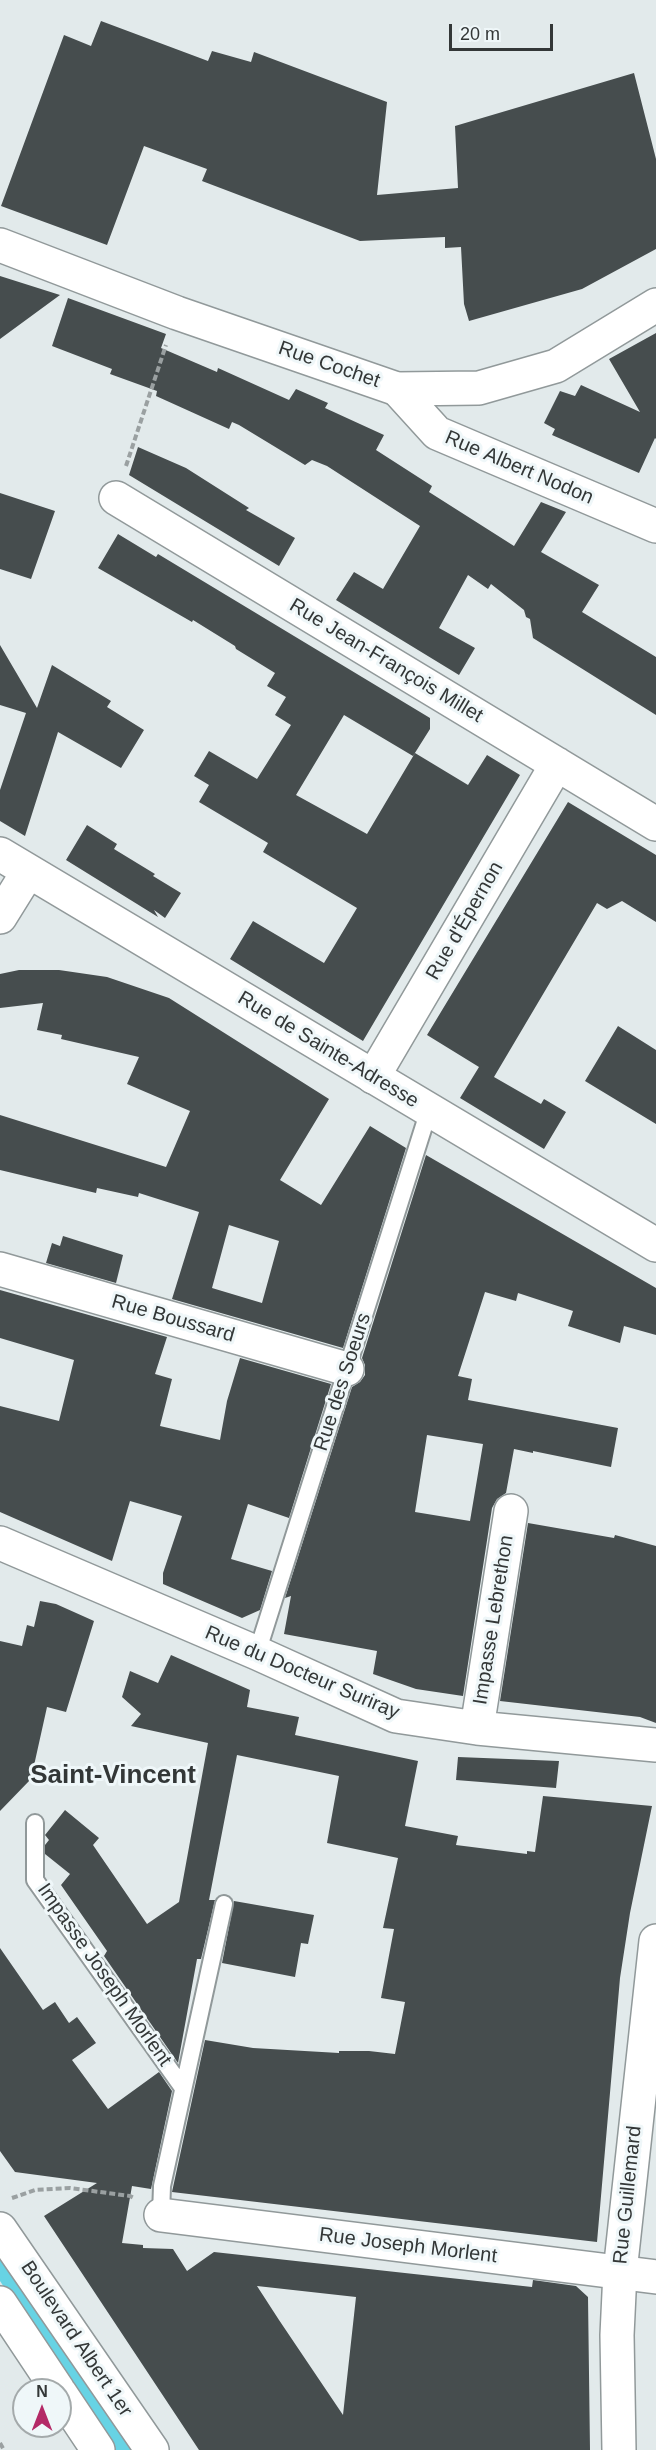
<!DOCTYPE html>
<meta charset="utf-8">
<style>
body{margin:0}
#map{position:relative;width:656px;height:2450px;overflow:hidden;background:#e2eaeb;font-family:Helvetica,sans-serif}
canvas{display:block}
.north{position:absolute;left:12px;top:2378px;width:60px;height:60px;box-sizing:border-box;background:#eff7f9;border:2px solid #a4aaab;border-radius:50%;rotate:0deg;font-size:16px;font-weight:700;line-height:24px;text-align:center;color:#333737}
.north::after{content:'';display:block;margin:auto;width:21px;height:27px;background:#b42a67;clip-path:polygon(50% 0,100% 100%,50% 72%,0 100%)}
.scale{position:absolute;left:449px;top:24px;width:104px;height:27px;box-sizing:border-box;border:3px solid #333737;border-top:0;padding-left:8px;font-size:18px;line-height:21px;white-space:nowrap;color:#333737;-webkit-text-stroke:4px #eff7f9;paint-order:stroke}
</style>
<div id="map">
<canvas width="656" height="2450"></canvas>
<div class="north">N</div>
<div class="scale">20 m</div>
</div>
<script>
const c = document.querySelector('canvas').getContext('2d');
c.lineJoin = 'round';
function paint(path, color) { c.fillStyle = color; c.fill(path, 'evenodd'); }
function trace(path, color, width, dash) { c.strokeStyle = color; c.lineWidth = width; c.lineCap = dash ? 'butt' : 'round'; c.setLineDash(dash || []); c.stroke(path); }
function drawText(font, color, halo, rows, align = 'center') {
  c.font = font + ' Helvetica,sans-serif'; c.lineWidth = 6; c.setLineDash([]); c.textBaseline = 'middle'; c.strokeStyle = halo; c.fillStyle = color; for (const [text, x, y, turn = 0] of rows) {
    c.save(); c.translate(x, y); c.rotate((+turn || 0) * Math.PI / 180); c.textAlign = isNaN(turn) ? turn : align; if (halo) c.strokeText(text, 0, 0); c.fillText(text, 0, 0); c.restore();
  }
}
paint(new Path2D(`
 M0,2250l132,200h-22l-110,-169z`), '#67d3e4');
paint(new Path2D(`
 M101,21l107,40 4,-10 39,11 3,-10 133,50 -10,93 81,-7 -3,-62 179,-53 22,86v90l-74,40 -113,32 -5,-17 -3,-57 -16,1v-11l-85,4 -158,-60 5,-12 -63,-23 -37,99 -106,-39 63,-171 27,11z
 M0,276l60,19 -60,44z
 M68,298l98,36 -5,14 56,24 1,-4 71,32 7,-11 32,14 -3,5 59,27 -8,15 56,36 -3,6 85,54 27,-44 25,10 -25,40 58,33 -17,27 74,45v58l-123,-77 -3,-19 -4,-2 -2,-7 -33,-26 -3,5 -20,-14 -29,53 36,20 -16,27 -123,-75 18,-28 29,17 37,-63 -93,-60 -15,-6 -7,5 -66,-40 -7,-3 -3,7 -73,-33 1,-5 -47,-17 2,-5 -60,-23z
 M656,333v106l-1,-1 -16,35 -87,-38 3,-6 -11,-6 16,-32 15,5 6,-11 59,27 -31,-53z
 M138,447l48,21 63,40 -3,2 49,28 -16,28 -150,-91z
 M0,493l55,18 -24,68 -31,-10z
 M118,534l38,23 2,-3 272,164v11l-17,27 -69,-41 -48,80 71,39 48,-81 53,32 19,-30 33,20 -157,266 -133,-82 23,-38 71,42 33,-55 -94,-56 5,-9 -69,-41 10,-17 -15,-9 15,-25 48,28 34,-54 -16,-10 11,-18 -19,-11 8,-13 -39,-24 -1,-3 -42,-26 -1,2 -94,-54z
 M0,645l37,63 15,-43 59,36 -4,6 37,23 -23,38 -63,-36 -33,104 -25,-15v-31l26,-77 -26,-8z
 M568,802l88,53v67l-34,-21 -15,8 -10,-6 -103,174 47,27 3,-5 22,13 -22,37 -84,-51 19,-31 -52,-32z
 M87,825l30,19 -3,5 41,25 -2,2 28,17 -16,25 -11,-8 4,7 -92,-57z
 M19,970h40l48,7 62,21 160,101 -49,81 41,25 49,-79 36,22 -63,200 -171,-49 27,-87 -60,-19 -1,4 -41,-9 -1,5 -96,-23v-55l166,52 24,-56 -63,-27 12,-27 -78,-18 1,-4 -25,-5 6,-27 -43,5v-34zM229,1225l50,16 -17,62 -50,-15z
 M618,1026l38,24v74l-71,-43z
 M426,1155l230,133v47l-32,-9 -4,17 -52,-17 5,-15 -55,-18 -2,8 -31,-9 -27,84 14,3 -4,21 150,28 -7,39 -78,-16v2l-19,-4 -8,44 -9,6 -5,9 -29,188 -47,-7 -43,-15 4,-23 -93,-17 7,-38 -6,2 67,-211 8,-5 5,-7v-10l-3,-7zM427,1435l56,9 -13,77 -55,-9z
 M63,1236l60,19 -7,28 -70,-20 6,-20 8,3z
 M0,1290l167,47 -12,37 17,5 -12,47 60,14 7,-39 13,-43 91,26 -42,134 -41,-14 -17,55 41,12 -12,39 -18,8 -79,-34v-11l19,-57 -52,-15 -18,60 -112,-49v-106l59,15 15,-61 -74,-22z
 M528,1523l86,15 1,-3 41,11v177l-16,-6 -140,-16z
 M40,1601l16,3 38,17 -28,91 -19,-5 -16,72 -31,32v-170l22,5 5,-21 7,2z
 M171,1655l79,35 -3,17 52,10 -4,18 123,26 -13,65 53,10 -2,9 71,9v-3l8,1 8,-56 109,10 -22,107 -10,65 -23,264 -425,-50 33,-152 48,8 86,5v-2h30l26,3 10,-52 -24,-4 13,-69 -11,-1 15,-70 -71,-15 12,-67 -102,-21 -28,145h6l-14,59h-4l-19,104 -74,-107 3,-5 -46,-66 9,-11 -25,-20v-9l4,-5 -4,-5 20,-25 34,28 -6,7 54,79 32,-22 29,-159 -77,-17 10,-12 -19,-17 8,-26 28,12z
 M458,1757l101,4 -3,27 -100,-8z
 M234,1901l80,14 -6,29 -7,-1 -6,34 -73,-14z
 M0,1948l43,62 12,-8 14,21 8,-6 19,26 -24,17 36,49 51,-37 13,19 -21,98 -19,-3 -10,57 21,2v3l30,1 14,22 27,-19 318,35 1,-7 43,6 12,11 2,153h-391l-155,-234 53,-33 -82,-11 -15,-21zM257,2286l99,11 -13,118 -64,-95z`), '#464d4e');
const lane = new Path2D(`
 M257,1653l172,-543
 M35,1823v57l148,208
 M161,2215l1,-29 62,-282`);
const street = new Path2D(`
 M397,389l40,44 219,93
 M116,498l540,326
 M0,917l28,-45
 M373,1077l184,-313
 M0,1269l347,100
 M0,1543l257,110 139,63 81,12 179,17
 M477,1728l34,-217
 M161,2215l495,62`);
const secondary = new Path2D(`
 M0,245l177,68 220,76 82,-1 77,-22 100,-61
 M0,854l656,391
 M619,2450l-2,-115 3,-63 36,-331`);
const primary = new Path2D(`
 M0,2229l152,221
 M0,2303l58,87
 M60,2393l38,57`);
trace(lane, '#91999a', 20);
trace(street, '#91999a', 36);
trace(secondary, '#91999a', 36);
trace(primary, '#91999a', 36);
trace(new Path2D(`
 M126,466l40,-121
 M12,2198l23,-8 35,-2 60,8 4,2
 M0,2443l4,7`), '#9aa0a1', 4, [6, 3]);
trace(lane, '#fff', 16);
trace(street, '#fff', 33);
trace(secondary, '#fff', 33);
trace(primary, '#fff', 33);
drawText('20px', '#333737', '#eff7f9', [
 ["Rue Cochet",329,365,19],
 ["Rue Albert Nodon",519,468,23],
 ["Rue Jean-François Millet",386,661,31],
 ["Rue d'Épernon",465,921,-60],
 ["Rue de Sainte-Adresse",328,1050,31],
 ["Rue Boussard",173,1319,16],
 ["Rue des Soeurs",343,1382,-72],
 ["Impasse Lebrethon",494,1620,-81],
 ["Rue du Docteur Suriray",302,1673,23],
 ["Impasse Joseph Morlent",104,1975,55],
 ["Rue Guillemard",628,2195,-84],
 ["Rue Joseph Morlent",408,2246,7],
 ["Boulevard Albert 1er",76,2339,56]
]);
drawText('bold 26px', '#333737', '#eff7f9', [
 ["Saint-Vincent",113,1776]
]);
</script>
